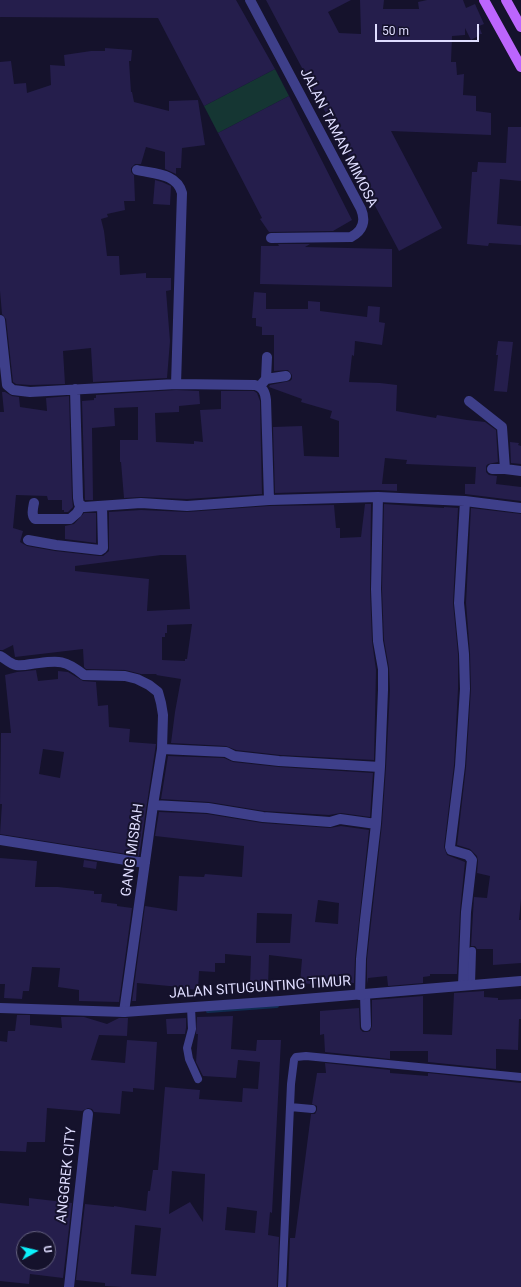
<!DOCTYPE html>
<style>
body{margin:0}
#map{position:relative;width:521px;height:1287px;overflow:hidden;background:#15122c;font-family:Roboto,sans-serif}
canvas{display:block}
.north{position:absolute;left:16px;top:1231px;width:40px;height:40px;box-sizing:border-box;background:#15122c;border:1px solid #666380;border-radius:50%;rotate:82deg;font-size:11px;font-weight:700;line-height:16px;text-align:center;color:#dfddff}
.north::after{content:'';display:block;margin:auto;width:14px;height:18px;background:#0cf1fc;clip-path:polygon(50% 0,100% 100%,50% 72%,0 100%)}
.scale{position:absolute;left:375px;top:24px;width:104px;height:18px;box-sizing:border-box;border:2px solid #dfddff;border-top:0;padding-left:5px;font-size:12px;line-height:14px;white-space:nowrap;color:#dfddff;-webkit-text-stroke:3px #15122c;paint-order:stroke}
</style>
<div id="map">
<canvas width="521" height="1287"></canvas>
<div class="north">U</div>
<div class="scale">50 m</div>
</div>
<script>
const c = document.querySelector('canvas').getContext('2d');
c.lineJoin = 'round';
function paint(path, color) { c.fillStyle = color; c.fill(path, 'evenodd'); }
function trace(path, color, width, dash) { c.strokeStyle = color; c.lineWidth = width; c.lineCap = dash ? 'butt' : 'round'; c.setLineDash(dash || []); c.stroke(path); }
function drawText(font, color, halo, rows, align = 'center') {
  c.font = font + ' Roboto,sans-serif'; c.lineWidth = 4; c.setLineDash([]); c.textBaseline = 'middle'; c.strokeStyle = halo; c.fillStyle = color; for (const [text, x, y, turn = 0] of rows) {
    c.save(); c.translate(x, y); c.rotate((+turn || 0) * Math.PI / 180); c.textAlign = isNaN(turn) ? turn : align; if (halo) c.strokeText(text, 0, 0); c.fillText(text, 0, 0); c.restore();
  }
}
paint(new Path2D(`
 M275,69l14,27 -71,37 -14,-27z`), '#153633');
trace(new Path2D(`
 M208,1011l69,-5`), '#102c51', 4);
paint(new Path2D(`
 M0,0h236l39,69 -71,37 -46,-88 -158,-1z
 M266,0h85l-23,12 11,21 22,1 -1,-34h24l-1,9h36l-1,-7 9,-2h36l3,8 9,-4 9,20 -5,2 3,8h-3l1,1 -9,5 -6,-12v7l-13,1 -1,26h5l1,13 7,-1 -1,21 13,1v15l15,2v22l-100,-4 51,97 -43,23z
 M105,48l27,2 -1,11h-2l2,31h1l2,10 35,9v-10l29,-1 7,45 -23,3 -1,20h-5v6l-11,-5v-17l-19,-5 -5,17h-6l-4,4v4l3,3 1,26h-11l1,9 -18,4 1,3 -7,2 3,12 3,25h12l1,19 26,-2v5h25v12l-5,1 4,50 -3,37 -74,4 -2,-34 -28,3 2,33 -35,1 -14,-1 -3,-2 -7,-63 -4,-5 -2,-23v-229l11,-1 3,23 12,-1 1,10 24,-8 -1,-20 15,1 -1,-11 27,-4h14z
 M289,96l63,124 -19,11 -64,1 -9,-13 2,-1 -44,-85z
 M508,127h13v54l-21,-2 -3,45 24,2v19l-32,-2 -1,3 -21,-2 5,-72h5l1,-10 28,1z
 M155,180l7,2 9,4 -1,19 -17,-1z
 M278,244h32l-5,3 87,2v38l-132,-3 1,-38h18z
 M254,292l12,1v16h42v-8l12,1v9l47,6 1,-11 12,1 -1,15 6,1 -3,22 -27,-4 -1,15 -2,-1 -3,27 31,1 17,2 -1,26 40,7 1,-3 30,5 18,2 11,8 2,32 -10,2 -2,2v6l3,3 8,1 -1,8 25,3v14l-56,-7v-10h10l1,-17 -70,-3 1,-4 -22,-2 -3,26h15v7l-19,-1 -103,3 -2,-66 29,-1 2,30 35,1v-36l-9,-3 2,-7 -31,-9 1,-3 -33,-12 1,-2 20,-4 2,-2v-4l-4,-5 -14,1v-36h-12v-8l-6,-1v-8h-4z
 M498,341l15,1 -6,50 -13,-1 4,-36h-2z
 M176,390l23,1 1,13 -21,2v6l-24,1 1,29 38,2v-3l9,1 -3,-32 21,-1v-18h33l3,2 3,8 2,93 -75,5 -46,-2 -17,1 -3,-36h-1v-22h18v-33l-24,1 1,18 -23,2 1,72h-8l-3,-99 12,-1v-2h2v-3z
 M2,392h3l7,4 7,1 1,10 27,4 -1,-13 23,-2 3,102 1,9 -5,5h-4v-2h-2v-10h-14l-1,-4 -31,-1 -3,33 10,3 -3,11 7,4 28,5 44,5h4l6,-5v-39l32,-2 46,2 82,-6 65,-1 2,23h4v10l21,-1 4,-33h6l-1,85 2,52 4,29 -2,90 -94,-5 -44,-5 -10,-4 -55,-3 4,-31 6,-33 -25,-4 1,-1h-16l-16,-4 -39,-1 -2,-2 -1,-18 -68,8 -2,-12 -10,5h-3v-238h4zM161,555h25l4,54 -43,2 2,-32 -74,-8v-5zM192,624l-5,35h-2v2l-23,-1v-23h3v-4h2v-8z
 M510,442l9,1 -1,2 3,1v18l-10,-1z
 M384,504l60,4v-1l14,1 -5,95 5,51v35l-4,76 -10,82 3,8 18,7 -5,49 -3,63h-27v2l-7,1v6l-35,3 -1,-10 -19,2 -1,6v-25l15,-135 4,-57 4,-77 -1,-22 -5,-28 -2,-51z
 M471,508l50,6v385l-2,21h2v43l-28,2v-16h-16l-2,-3h-4l3,-49 13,1 3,-22 -13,-3 1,-12 -1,-5 -7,-7 -13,-4 9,-78 5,-78 -1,-36 -4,-50z
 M84,513h12v30l-31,-4v-13l9,-2z
 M36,670l2,11 20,-2v-8l10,1 15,9 13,1 2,24 10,-1 1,22 21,2 -1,13 27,2 -17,112 -139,-22 2,-30h-2l1,-71h10l-6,-58 12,-3zM43,749l21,3 -4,26 -21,-4z
 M168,756l56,2 9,4 46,5 94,6 -3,44 -29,-4 -12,2 -65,-4 -55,-9 -48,-3z
 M159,812l48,2 55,9 68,5 11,-2 28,4 -14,128 -1,25 -19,-1v4l-35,-3 2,-24 -33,-4 -1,31 -18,-1 1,-29 -26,-2v9h-10v9l-16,-1 -1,19 -19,-2 1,-1 -43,-4 -1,18h-4l13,-95 32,5 2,-35 25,1 1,-3 37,3 2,-31 -89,-10zM318,900l21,3 -1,21 -23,-2zM257,913l35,1 -2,29h-34z
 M0,858l37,3 -2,26h23l36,4v3h8l-1,8 16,2v2l15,2 -13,94 -40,-1v-11l-21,-3 2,-19 -28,-1 -3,24h-6l-1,8 -18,-1 1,-14h-5z
 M84,860l13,2 -1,7 -13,-2z
 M484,991v6l14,1v2l23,-1v20h-2l-1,31 -22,-1v20l-68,-7v-11h-38v8l-65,-7 -1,-18 -4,1v-24l39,-3 1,21 3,3h4l3,-1 2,-5v-26l51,-4v38l29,1 2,-42z
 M17,1015h13v10l32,3 -1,-11h23l23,7 12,-6h9l-1,18 -28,-1 -8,25 34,3 2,-23 30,2 -3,48 -21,-2v4l-11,-1 -2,23 -26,-2 -2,-3 -4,-1 -6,3 -35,-3 -2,34h-18l-1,10 -26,-1v-110l7,1 1,-11h7z
 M233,1016l-2,33 25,2 1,-11h24l-9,173 -2,-1 -2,23 11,2 -2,50h-155l-17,-1v-3l-29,-3 9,-76 29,3v-1l32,5 2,-20h2l3,-21h5l7,-83 35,3 -1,9 43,3 1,-14 15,1 2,-27 -22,-2 -2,18 -33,-2 -7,-14 2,-28h-2l1,-17zM172,1171l33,3 -2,48 -13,-20 -21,12zM227,1207l30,4 -2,22 -30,-3zM135,1225l26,3 -5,48 -25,-2z
 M186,1018v10l-1,6h-18l-1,-15z
 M325,1063l65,7v3l38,3v-3l93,10v204h-233l2,-49h5l16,-124h4l2,-4v-4l-5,-2 5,-31h9z
 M29,1198l43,5 -9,75 -33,-4 -1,10 -29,-3v-78l29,3zM24,1239h24v24h-24z`), '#251e4c');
trace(new Path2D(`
 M471,984l1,-33
 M191,1007l1,22 -5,19 2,11 9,20
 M290,1107l22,2
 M282,1287l9,-203 3,-24 2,-3 10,-1 215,21`), '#3e3f8a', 8);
trace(new Path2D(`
 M250,0l111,209c5,12 2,22 -10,28l-80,1
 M137,170c17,4 40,3 45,23l-6,191
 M0,320l7,65 6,5 17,2 146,-8 79,1c8,2 10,7 11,15l3,100
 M266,379l1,-22
 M260,386l6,-7 20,-3
 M75,389l3,109 1,6 5,3 57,-4 46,3 82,-6 109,-3 87,4 56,7
 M469,401l33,26 3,42
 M492,469h13l16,2
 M34,503c-1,5 -3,12 1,16h35l7,-6 4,-7
 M28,540l28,5 44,5 3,-2 -1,-42
 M0,656c6,3 10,8 16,9 5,1 10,0 15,-1 26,-3 32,-6 53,11l41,1 12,3 12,6 9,7 3,11 2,12 -1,34 -9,56 -29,207
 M162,749l64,3 8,4 45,5 101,6
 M153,805l55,3 55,9 67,5 10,-3 36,5
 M0,840l145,23
 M463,985l3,-73 6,-52 -4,-5 -17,-5 -1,-3 10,-81 5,-77 -1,-35 -5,-51 6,-102
 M365,994l1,32
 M360,995l1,-36 4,-39 11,-96 4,-57 3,-77v-21l-5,-28 -2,-52 2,-92
 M69,1287l19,-173`), '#3e3f8a', 10);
trace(new Path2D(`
 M0,1008l124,4 156,-11 241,-20`), '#3e3f8a', 10);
trace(new Path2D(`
 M484,0l37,67
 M506,0l15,27`), '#bc65fd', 10);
drawText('14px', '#dfddff', '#15122c', [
 ["JALAN TAMAN MIMOSA",338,138,63],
 ["GANG MISBAH",133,850,-82],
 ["JALAN SITUGUNTING TIMUR",260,988,-4],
 ["ANGGREK CITY",67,1175,-84]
]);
</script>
